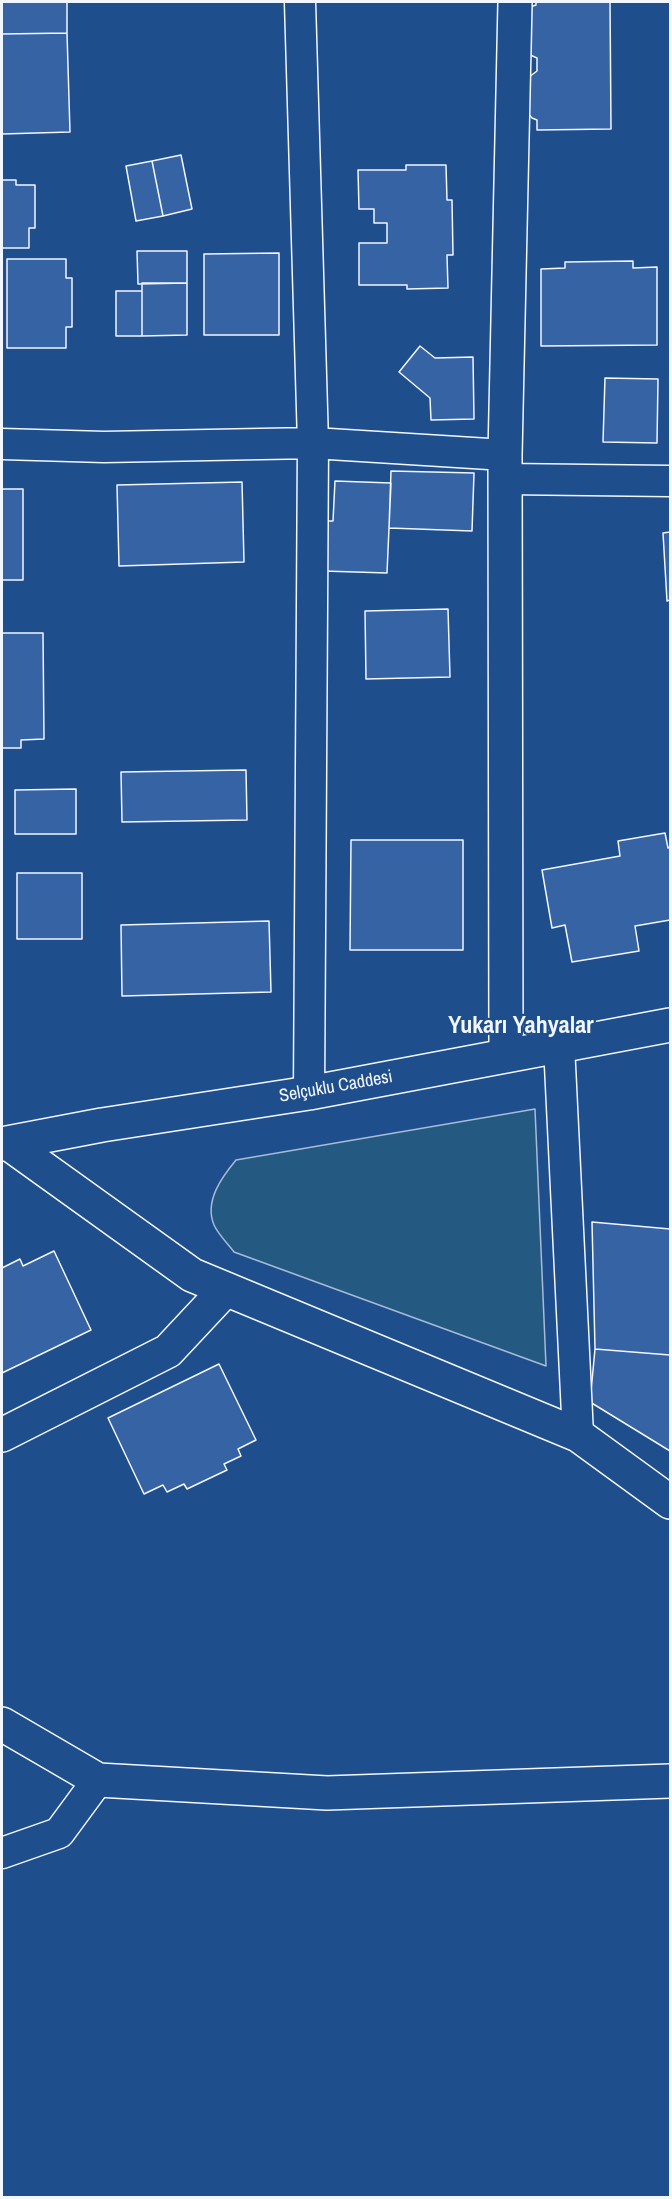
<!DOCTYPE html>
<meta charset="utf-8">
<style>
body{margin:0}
#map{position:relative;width:672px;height:2199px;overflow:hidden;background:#1f4e8c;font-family:"Archivo Narrow",sans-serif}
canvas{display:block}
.frame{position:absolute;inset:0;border:3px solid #f2f6ff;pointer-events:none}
</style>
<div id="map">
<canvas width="672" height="2199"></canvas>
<div class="frame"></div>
</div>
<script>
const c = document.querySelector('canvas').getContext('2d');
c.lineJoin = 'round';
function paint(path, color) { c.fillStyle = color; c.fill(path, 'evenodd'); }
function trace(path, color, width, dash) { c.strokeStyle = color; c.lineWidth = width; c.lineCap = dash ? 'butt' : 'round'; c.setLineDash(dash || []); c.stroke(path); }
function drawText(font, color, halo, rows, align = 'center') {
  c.font = font + ' "Archivo Narrow",sans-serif'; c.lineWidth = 4.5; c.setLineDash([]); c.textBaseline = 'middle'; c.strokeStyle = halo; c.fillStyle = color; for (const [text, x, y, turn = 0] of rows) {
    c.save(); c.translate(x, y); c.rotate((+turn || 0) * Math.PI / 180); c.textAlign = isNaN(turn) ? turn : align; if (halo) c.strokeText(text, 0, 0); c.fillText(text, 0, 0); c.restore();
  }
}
const green = new Path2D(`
 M535,1109l11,257 -312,-114c-6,-8 -16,-18 -20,-27 -10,-24 8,-48 22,-65z`);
paint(green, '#245a82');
trace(green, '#a8bbd7', 1.5);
const building = new Path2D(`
 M2,2h65v31l-65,1z
 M536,2h74l1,127 -74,1v-10l-5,-2 -7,-8 4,-33 8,-6v-13l-9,-4 2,-47 6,-2z
 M67,33l3,99 -68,2v-100z
 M181,155l11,54 -29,7 -11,-55z
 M152,161l11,55 -27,5 -10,-55z
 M406,165h40l1,35h5l1,55h-6l1,33 -41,1v-4h-48v-42h28v-20h-13v-14h-15l-1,-39h48z
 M2,180h14v5h19v43h-6v20h-27z
 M137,251h50v32l-49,1z
 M279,253v82h-75v-81z
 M7,259h59v19h6v49h-6v21h-59z
 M633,261v7l24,-1v78l-116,1v-77l24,-1v-6z
 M142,283h45v52l-45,1z
 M116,291h26v45h-26z
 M420,346l15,12 38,-1 1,62 -43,1 -1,-22 -31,-26z
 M605,378l53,1 -1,64 -54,-1z
 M391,471l83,2 -2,58 -83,-3z
 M335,481l56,2 -4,90 -64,-2 2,-50h8z
 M242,482l2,80 -125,4 -2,-81z
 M2,489h21v91h-21z
 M670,532v68l-3,1 -4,-68z
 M448,609l2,68 -84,2 -1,-68z
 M2,633h41l1,106 -23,1v8h-19z
 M246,770l1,50 -125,2 -1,-50z
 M76,789v45h-61v-44z
 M665,833l3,15 2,-1v73l-35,6 4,25 -67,11 -7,-37 -13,3 -10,-58 78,-14 -2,-15z
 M351,840h112v110h-113z
 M17,873h65v66h-65z
 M269,921l2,71 -149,4 -1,-71z
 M592,1222l78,7v126l-75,-6z
 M54,1251l37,79 -89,43v-105l18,-9 3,7z
 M595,1349l75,6v96l-80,-49z
 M219,1364l37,76 -18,9 3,7 -17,8 3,6 -40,19 -3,-5 -17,8 -4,-7 -19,9 -36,-76z`);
paint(building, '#3563a3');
trace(building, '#f2f6ff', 1.5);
const minor = new Path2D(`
 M300,2l13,441 -4,650
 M2,444l102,3 209,-4 192,12
 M505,479l165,2
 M559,1045l19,390
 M2,1853l57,-20 39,-53`);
const tertiary = new Path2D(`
 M506,1055l-1,-600 10,-453
 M8,1143l184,132 386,160 92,67
 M2,1144l100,-19 207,-32 361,-68
 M2,1435l166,-84 58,-62
 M2,1724l96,56 229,13 343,-12`);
trace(minor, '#f2f6ff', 33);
trace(tertiary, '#f2f6ff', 36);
trace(minor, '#1f4e8c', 30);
trace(tertiary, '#1f4e8c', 33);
drawText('18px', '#f2f6ff', '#1f4e8c', [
 ["Selçuklu Caddesi",336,1087,-10]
]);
drawText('bold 24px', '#f2f6ff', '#1f4e8c', [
 ["Yukarı Yahyalar",521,1027]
]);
</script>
